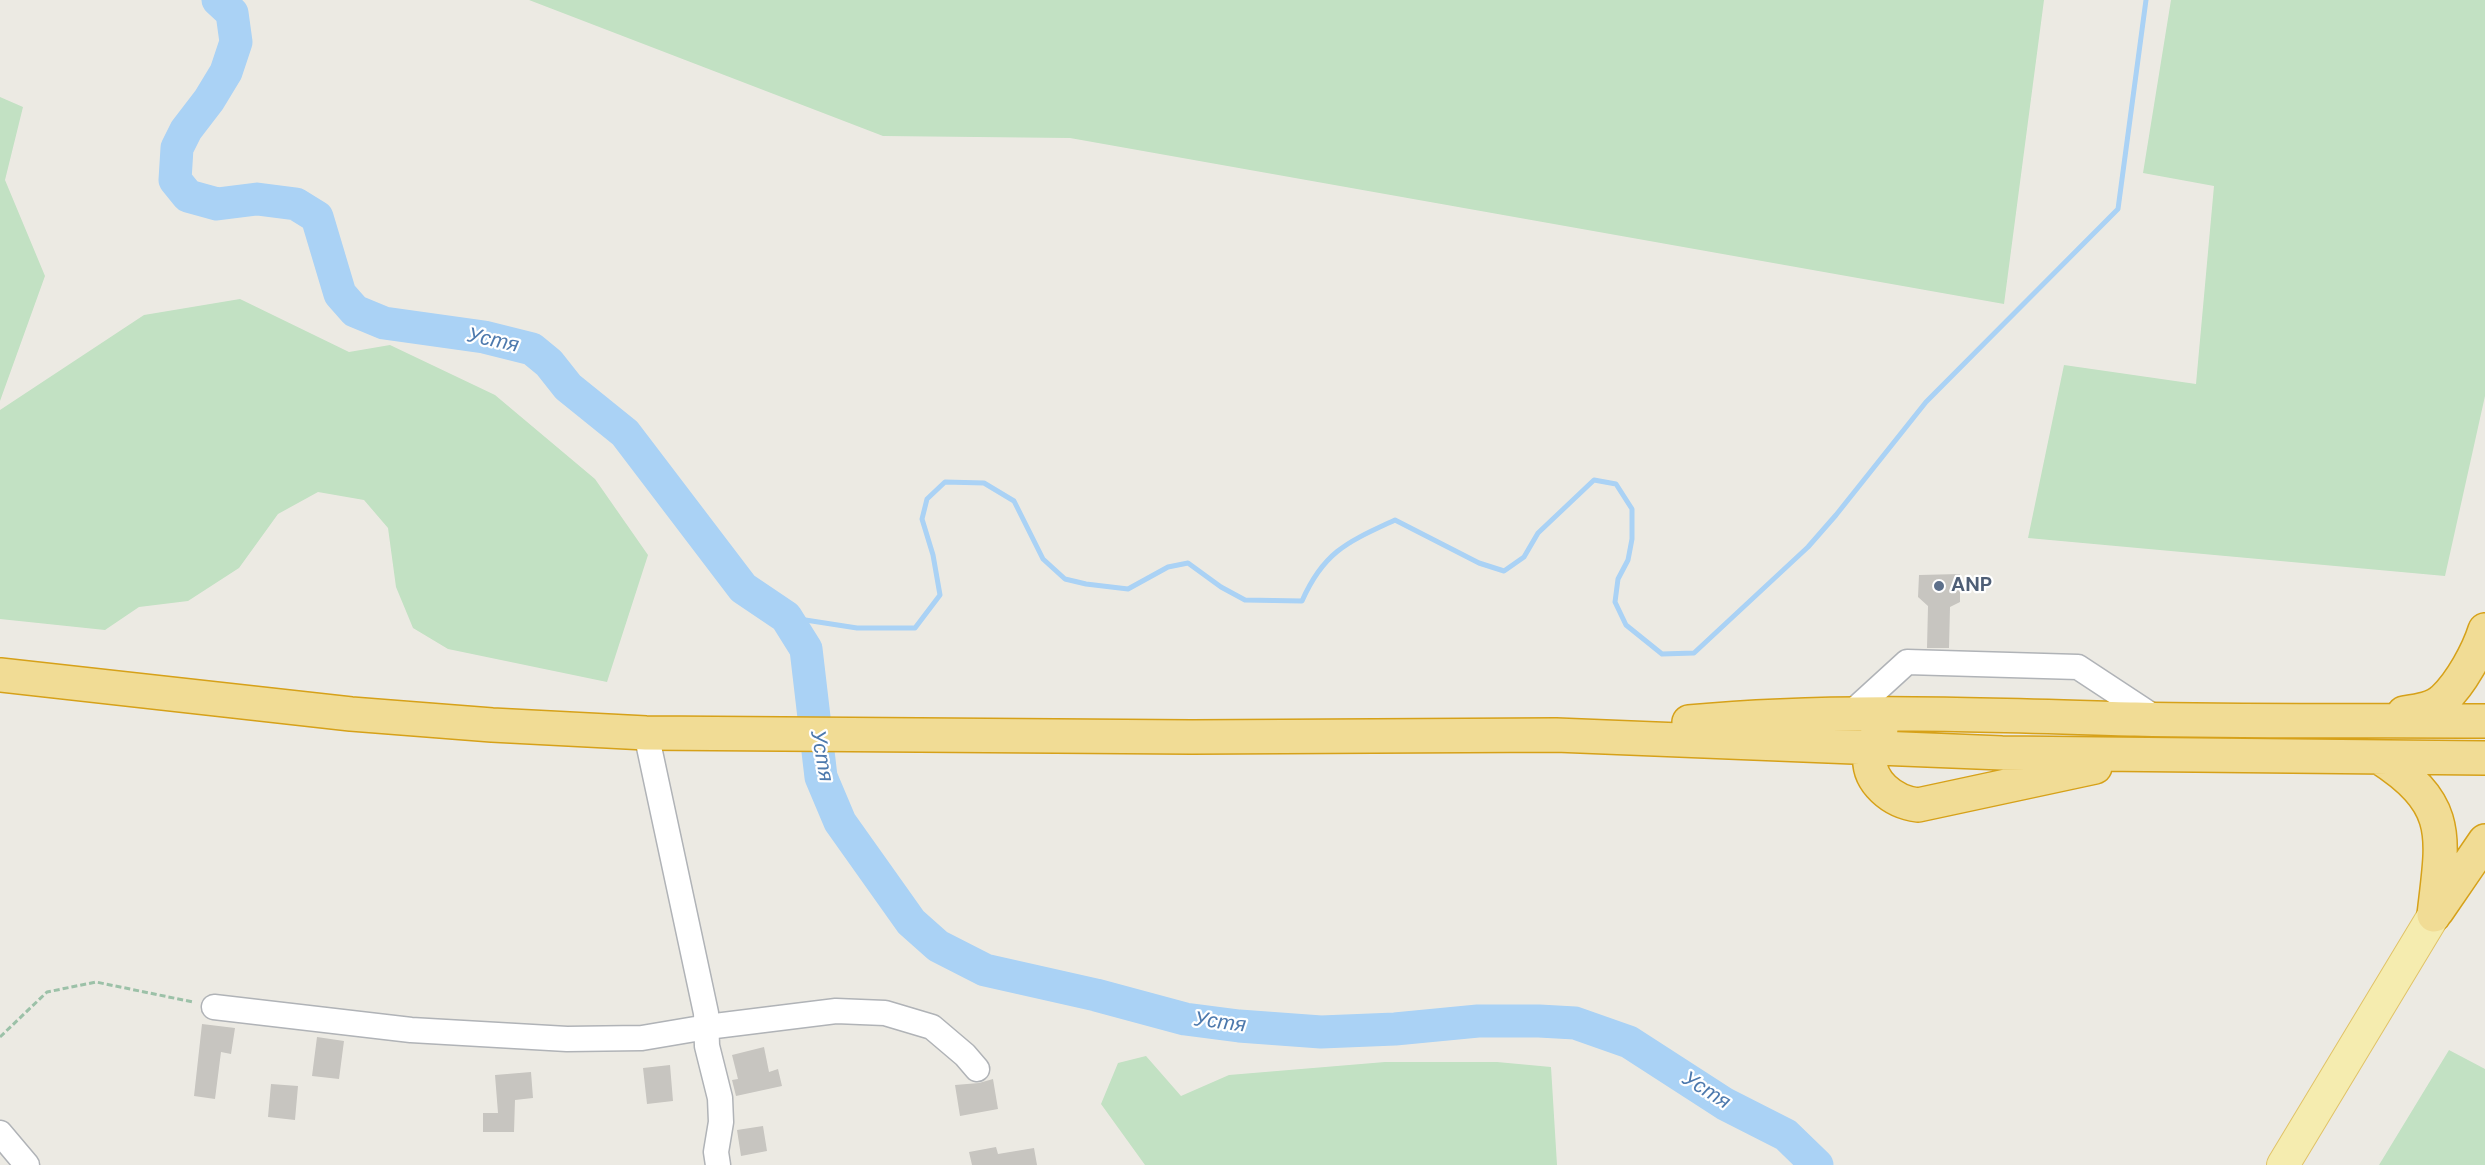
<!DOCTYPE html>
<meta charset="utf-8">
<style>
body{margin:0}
canvas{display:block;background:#eceae3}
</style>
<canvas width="2485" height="1165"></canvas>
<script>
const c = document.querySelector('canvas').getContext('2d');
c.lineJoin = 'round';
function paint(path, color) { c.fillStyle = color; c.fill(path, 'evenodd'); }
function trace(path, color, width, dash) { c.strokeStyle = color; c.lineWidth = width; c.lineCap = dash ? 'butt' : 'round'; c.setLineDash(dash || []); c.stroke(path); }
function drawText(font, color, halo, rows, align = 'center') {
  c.font = font + ' "DM Sans",sans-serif'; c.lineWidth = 4.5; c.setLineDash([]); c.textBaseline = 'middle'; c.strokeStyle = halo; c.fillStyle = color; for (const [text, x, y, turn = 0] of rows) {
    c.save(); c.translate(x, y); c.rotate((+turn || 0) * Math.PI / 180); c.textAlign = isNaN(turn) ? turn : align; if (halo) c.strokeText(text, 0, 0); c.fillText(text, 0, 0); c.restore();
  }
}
paint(new Path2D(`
 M529,0h1515l-40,304 -934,-166 -187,-2z
 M2171,0h314v396l-40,180 -417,-38 36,-173 132,19 18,-198 -71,-13z
 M0,97l23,10 -18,73 40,96 -45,125z
 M240,299l109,53 41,-7 105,50 100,84 53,76 -41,127 -159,-33 -35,-21 -17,-41 -8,-59 -24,-28 -46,-8 -40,22 -39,54 -51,33 -49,6 -34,23 -105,-11v-209l144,-95z
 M2449,1050l36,19v96h-106z
 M1146,1056l35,40 48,-21 156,-13h112l54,5 6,98h-412l-44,-61 17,-41z`), '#c2e1c3');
trace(new Path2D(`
 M786,617l71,11h58l25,-33 -7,-40 -11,-36 5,-20 18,-17 39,1 30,18 29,58 22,20 21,5 42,5 40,-22 20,-4 33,24 24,13 57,1c22,-50 46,-59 93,-81l84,43 25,8 20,-14 14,-24 56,-53 22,4 16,25v30l-4,21 -10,19 -3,23 11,23 36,29 32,-1 114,-106 28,-32 90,-113 192,-193 28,-209`), '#aad2f5', 5);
trace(new Path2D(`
 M218,0l14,13 4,29 -10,30 -17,28 -23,30 -9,18 -2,32 13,16 29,8 40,-5 39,5 21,13 23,77 15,17 29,12 100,14 48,12 17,14 19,24 57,46 118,155 43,29 20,32 15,128 19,45 71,100 27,24 47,24 111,25 89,24 54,7 82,6 74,-3 83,-8h61l36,2 54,19 96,62 61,31 31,30`), '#aad2f5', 33);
paint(new Path2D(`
 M1960,574v28l-10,5 -1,41h-22l1,-42 -10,-9 1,-22z
 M202,1024l33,4 -4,26 -10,-2 -6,47 -21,-3z
 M317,1037l27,4 -5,38 -27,-3z
 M764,1047l5,25 9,-3 4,17 -46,10 -4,-16 6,-1 -6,-24z
 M670,1065l3,36 -26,3 -4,-36z
 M531,1072l2,26 -18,2 -1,32h-31v-19h15l-3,-38z
 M993,1079l5,30 -38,7 -5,-31 24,-2z
 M271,1084l27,2 -3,34 -27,-3z
 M763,1126l4,25 -26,5 -4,-26z
 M996,1147l2,7 36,-6 3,17h-65l-3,-13z`), '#c7c5c0');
const minor = new Path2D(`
 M1850,714l57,-52 171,5 79,52
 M646,733l60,280 1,33 13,52 1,24 -5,30 2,13
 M214,1007l197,23 156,9 75,-1 65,-11 129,-16 49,2 47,14 33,28 12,14
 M0,1133l27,32`);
const major = new Path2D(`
 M2283,1165l151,-250`);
const highway = new Path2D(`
 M0,675l351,39 141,11 154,8 546,4 364,-2 446,18 483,5
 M2404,713c14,-2 30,-4 40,-14 17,-16 34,-47 41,-69
 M1689,722c148,-14 297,-7 446,-3 116,3 233,1 350,2
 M1881,729c-4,8 -10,17 -11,26 -3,27 23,47 48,50l177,-38
 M2379,757c74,48 64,79 55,158
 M2437,911l48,-70`);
trace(minor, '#b0b3b7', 27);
trace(major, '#e1c367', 34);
trace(highway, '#d6a119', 36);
trace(new Path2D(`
 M0,1037l47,-45 49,-10 97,20`), '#9cc1a8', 3, [6, 3]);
trace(minor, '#fff', 24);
trace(major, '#f5ecaf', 32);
trace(highway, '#f1dc95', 33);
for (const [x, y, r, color] of [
 [1939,586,6,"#5c6f8a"]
]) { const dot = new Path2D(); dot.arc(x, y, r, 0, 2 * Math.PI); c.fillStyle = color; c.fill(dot); trace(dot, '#fff', 2); }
drawText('bold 20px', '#4e5e75', '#fff', [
 ["ANP",1951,586]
], 'left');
drawText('italic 21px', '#4d79ad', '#fff', [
 ["Устя",493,341,12],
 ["Устя",821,756,80],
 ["Устя",1220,1023,7],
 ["Устя",1706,1091,32]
]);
</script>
